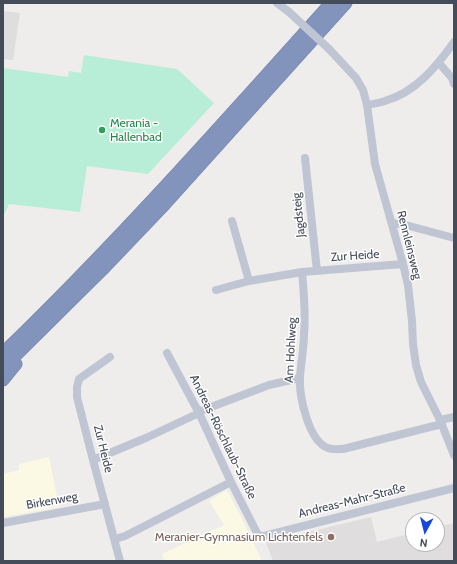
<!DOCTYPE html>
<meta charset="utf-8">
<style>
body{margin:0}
#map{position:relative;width:457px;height:564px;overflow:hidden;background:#efecec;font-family:Cabin,sans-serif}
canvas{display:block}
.frame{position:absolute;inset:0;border:4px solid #444b59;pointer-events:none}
.north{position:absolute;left:405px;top:512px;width:40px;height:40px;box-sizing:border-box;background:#fff;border:1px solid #b4b7bd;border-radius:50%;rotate:187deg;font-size:11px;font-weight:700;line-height:16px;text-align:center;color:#444b59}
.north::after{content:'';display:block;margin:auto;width:14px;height:18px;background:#1647de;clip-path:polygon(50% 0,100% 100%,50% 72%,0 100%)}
</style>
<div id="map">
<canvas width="457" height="564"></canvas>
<div class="frame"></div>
<div class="north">N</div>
</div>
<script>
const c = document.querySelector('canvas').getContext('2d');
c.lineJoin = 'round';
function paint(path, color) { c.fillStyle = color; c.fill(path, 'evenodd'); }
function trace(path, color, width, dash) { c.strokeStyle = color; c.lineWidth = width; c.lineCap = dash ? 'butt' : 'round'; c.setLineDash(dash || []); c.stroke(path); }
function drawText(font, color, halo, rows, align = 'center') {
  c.font = font + ' Cabin,sans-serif'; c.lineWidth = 3; c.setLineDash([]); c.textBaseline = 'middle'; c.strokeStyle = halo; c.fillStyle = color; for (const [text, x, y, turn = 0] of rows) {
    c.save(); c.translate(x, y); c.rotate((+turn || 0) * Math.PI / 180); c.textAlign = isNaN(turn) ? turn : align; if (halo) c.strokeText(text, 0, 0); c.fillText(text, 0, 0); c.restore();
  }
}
paint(new Path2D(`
 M49,457l10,50 -56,10v-43l16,-4v-6z
 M227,490l19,37 16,34h-98l-2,-7 62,-29 -15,-24z`), '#fbf9e3');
paint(new Path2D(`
 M3,11l17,2 -7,47 -10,-1z
 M371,517l6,25 36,-9v11h24v-17l17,-4v38h-181l-7,-19z`), '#e0ddde');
paint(new Path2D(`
 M84,55l93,14 37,34 -66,71 -61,-8 -7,46 -71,-8 -6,13v-149l65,9 1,-6 12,2z`), '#b8eed8');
const highway = new Path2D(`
 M3,353c115,-111 221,-231 328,-350
 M3,368l99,-98 63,-66 181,-201
 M3,380l13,-16`);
trace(highway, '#6e7ea8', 13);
trace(new Path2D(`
 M277,3l12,9
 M329,49l27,29 7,12 4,15 8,59 28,100 5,21 4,36 1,23 3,21 5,17 19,38 14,35
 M439,63l13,15 2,6
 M367,105c6,-1 12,-2 18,-4 31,-9 51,-34 69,-59
 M305,158l12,113
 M232,221l17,60
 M392,223l10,1 52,14
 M302,272c2,21 4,41 2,62 0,14 -3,28 -4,43 -1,18 8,64 28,71 4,2 11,1 15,1l99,-25
 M216,290l33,-9 53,-9 101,-8
 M167,353l32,60 32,69 26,51 3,3h4l190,-48
 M110,357l-31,22 -2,8v10l16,63 27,101
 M198,412l71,-27 31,-7
 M440,420l14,-3
 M93,460l55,-23 51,-24
 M3,523l102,-19
 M115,539l10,-3 106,-54`), '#bfc5d2', 8);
trace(highway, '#8293bc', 12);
trace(new Path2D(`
 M289,12l40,37`), '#bfc5d2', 8);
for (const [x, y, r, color] of [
 [102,130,4,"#2e9e5b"],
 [331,537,4,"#8d6e63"]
]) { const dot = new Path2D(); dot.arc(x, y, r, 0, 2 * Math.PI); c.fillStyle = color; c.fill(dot); trace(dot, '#fff', 1.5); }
drawText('12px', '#27864d', '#fff', [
 ["Merania -",110,123],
 ["Hallenbad",110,137]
], 'left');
drawText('12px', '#444b59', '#fff', [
 ["Jagdsteig",299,215,-96],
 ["Rennleinsweg",409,245,76],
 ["Zur Heide",355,256,-4],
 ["Am Hohlweg",291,350,-87],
 ["Andreas-Röschlaub-Straße",223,437,64],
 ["Zur Heide",103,449,76],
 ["Birkenweg",52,501,-10],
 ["Andreas-Mahr-Straße",352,501,-14]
]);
drawText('12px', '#785e54', '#fff', [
 ["Meranier-Gymnasium Lichtenfels",323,537]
], 'right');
</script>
